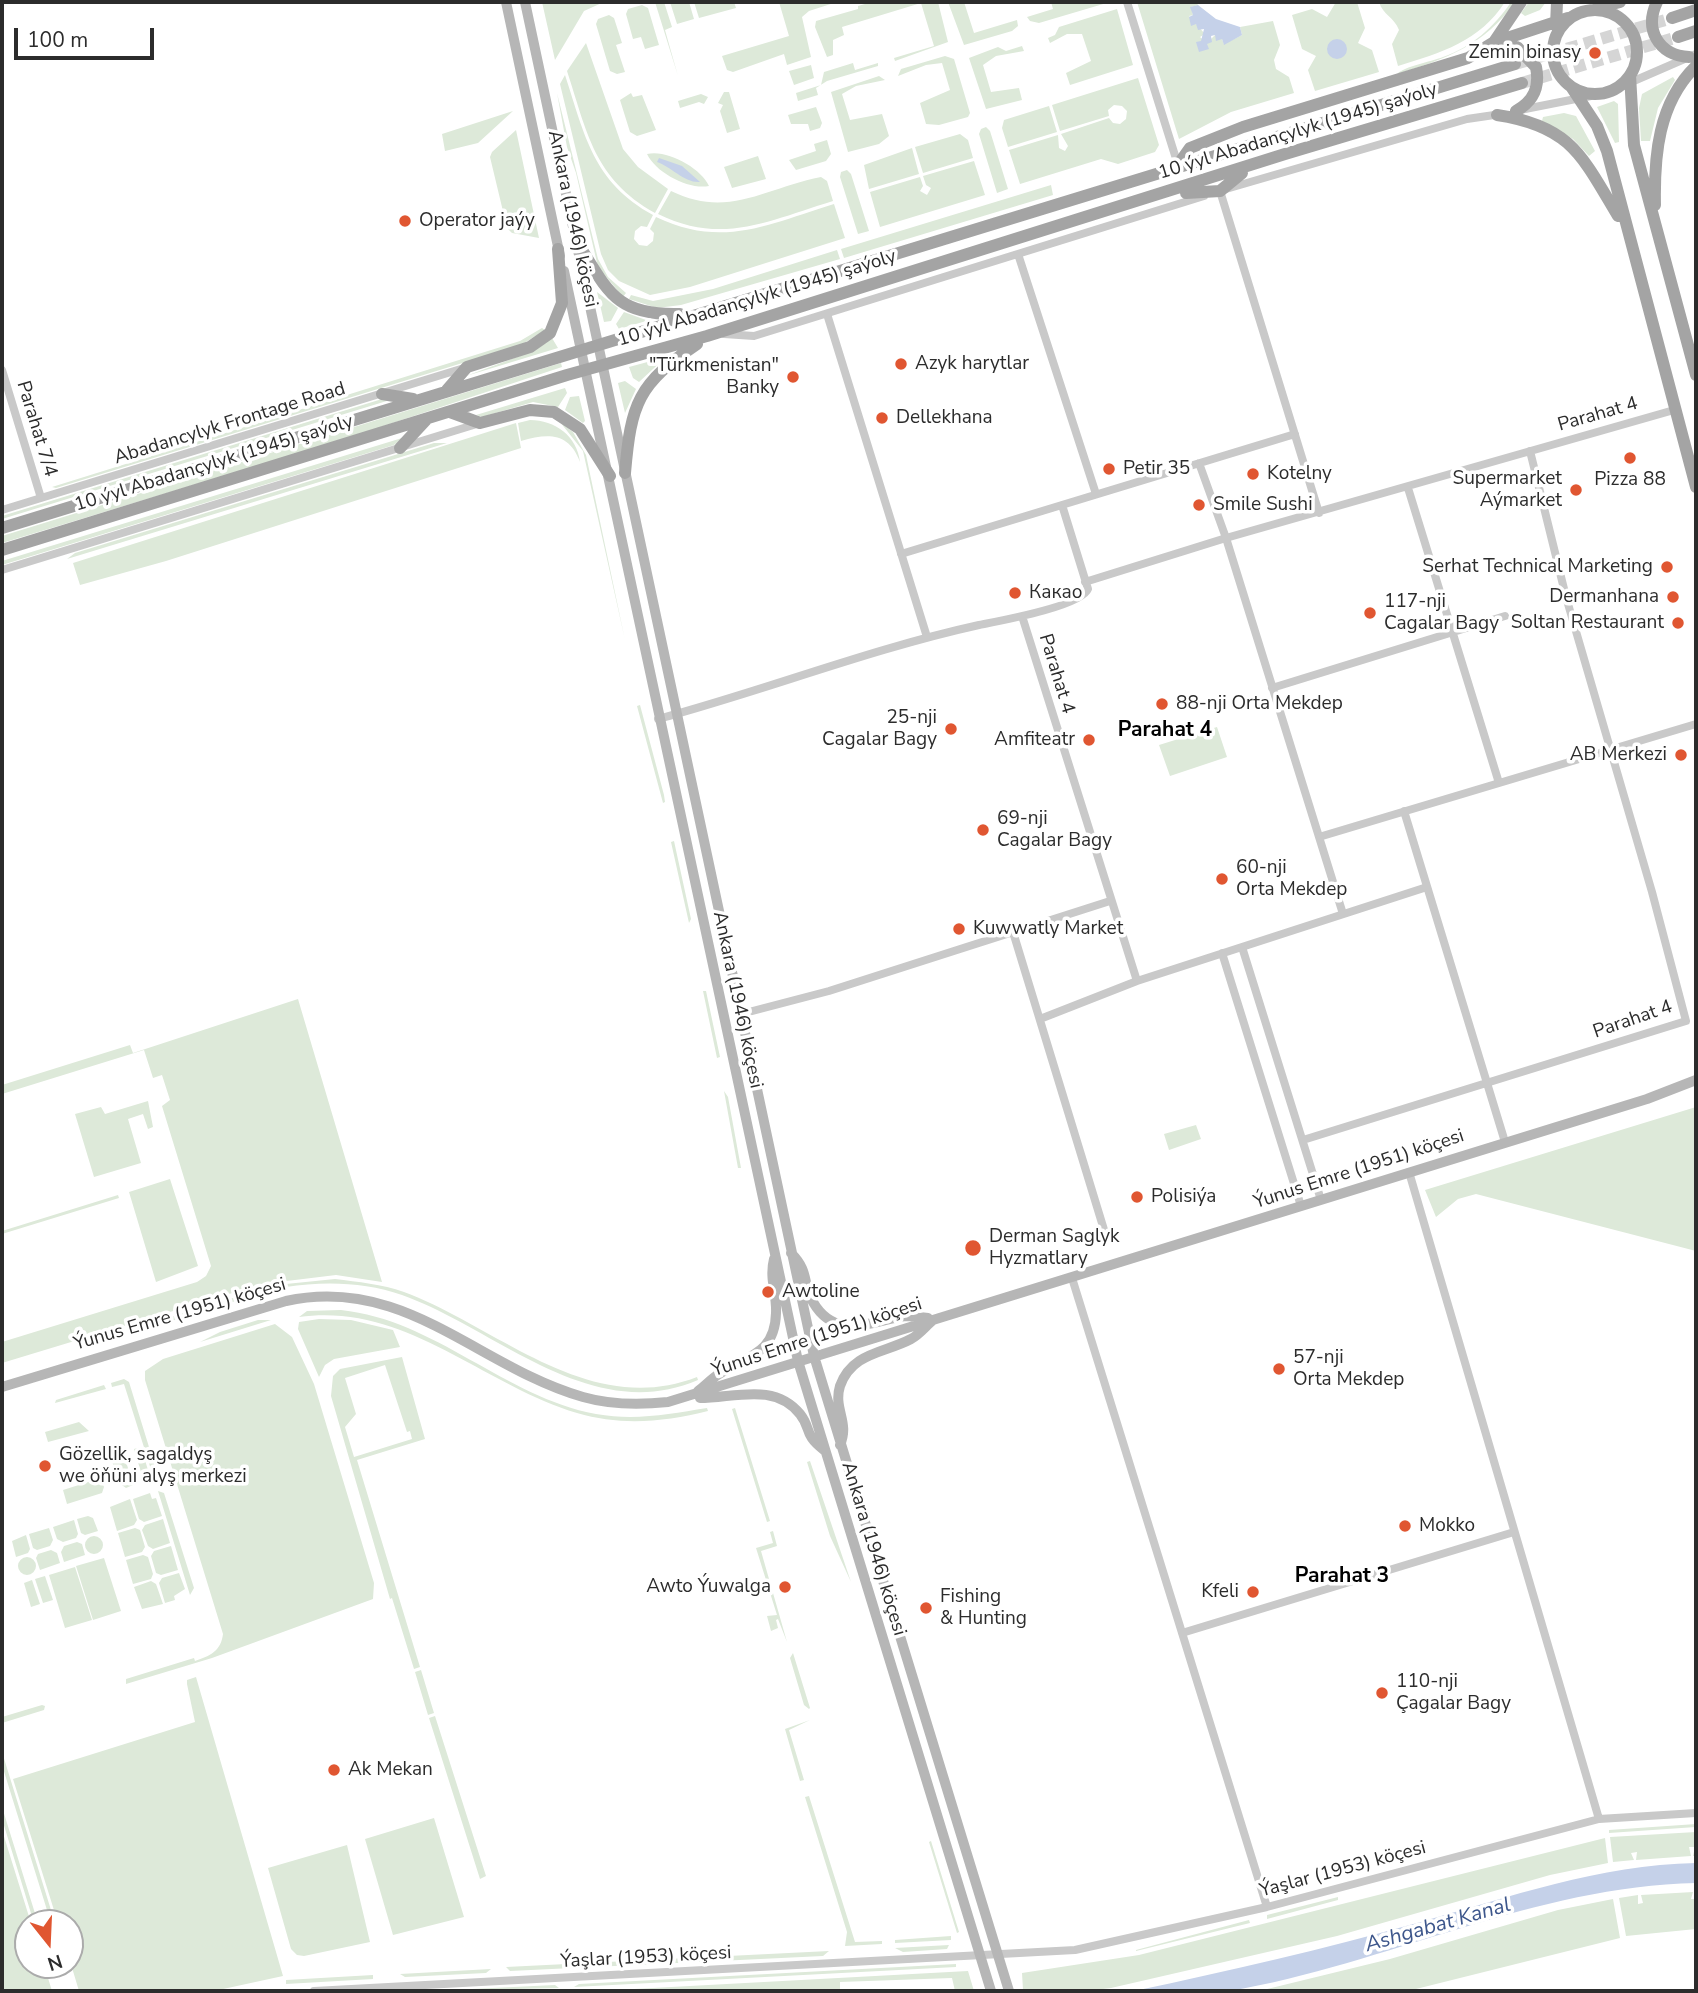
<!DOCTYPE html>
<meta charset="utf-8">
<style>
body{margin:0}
#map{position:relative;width:1698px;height:1993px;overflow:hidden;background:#fff;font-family:"Nunito Sans",sans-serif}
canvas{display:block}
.frame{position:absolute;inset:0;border:4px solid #2c2c2c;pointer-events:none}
.north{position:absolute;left:14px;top:1909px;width:70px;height:70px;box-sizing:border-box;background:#fff;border:2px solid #ababab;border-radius:50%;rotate:162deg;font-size:19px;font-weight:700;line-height:28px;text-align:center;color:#2c2c2c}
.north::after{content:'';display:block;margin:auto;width:24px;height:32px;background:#e05631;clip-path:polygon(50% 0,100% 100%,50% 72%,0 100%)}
.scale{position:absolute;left:14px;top:28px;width:140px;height:32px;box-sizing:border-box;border:4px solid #2c2c2c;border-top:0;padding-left:9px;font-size:21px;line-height:24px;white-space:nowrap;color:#2c2c2c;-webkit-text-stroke:5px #fff;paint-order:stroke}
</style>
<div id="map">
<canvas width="1698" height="1993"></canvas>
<div class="frame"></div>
<div class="north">N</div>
<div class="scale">100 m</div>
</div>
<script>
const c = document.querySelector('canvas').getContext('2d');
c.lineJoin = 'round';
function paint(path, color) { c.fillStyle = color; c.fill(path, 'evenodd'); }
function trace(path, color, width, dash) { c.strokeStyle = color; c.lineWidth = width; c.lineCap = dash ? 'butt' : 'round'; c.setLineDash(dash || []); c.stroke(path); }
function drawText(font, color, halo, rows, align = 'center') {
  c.font = font + ' "Nunito Sans",sans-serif'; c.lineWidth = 7; c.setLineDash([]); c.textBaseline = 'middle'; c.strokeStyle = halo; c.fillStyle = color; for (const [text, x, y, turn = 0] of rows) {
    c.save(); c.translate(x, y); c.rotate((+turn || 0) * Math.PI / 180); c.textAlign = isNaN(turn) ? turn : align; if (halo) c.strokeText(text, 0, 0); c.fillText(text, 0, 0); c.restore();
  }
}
paint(new Path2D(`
 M542,2h62l-20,9 -29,49z
 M655,2h9l8,25 -7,3 13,46z
 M670,2h19l5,17 -17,5z
 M694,2h40l2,6 -37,10z
 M779,2h58l-28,9 -7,6 9,40 -24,8 -3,-11 -51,18 -6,-2 -5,-14 67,-20z
 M872,2h66l10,40 -53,19 -1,-3 40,-12 -13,-43 -79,24 2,8 -11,5v15l-6,2 -12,-30 1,-6 42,-12v-3z
 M948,2h16l10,31 43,-13 1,6 -6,5 -48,14z
 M1051,2h59l-71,21 -9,-2 -3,-4 26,-8z
 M1137,2h59l2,3 -7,2 2,8 -4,1 16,18 -5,3 7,6 8,-8 7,4 2,5 18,-9 -2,-8 33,-6 7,24 -6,15 2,9 13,8 5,16 -63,19 -52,27z
 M1336,2h21l8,26 -7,15 14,7 7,22 -64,19 -7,-21 8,-14 -14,-7 -10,-34 20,-6 15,8z
 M1379,2h126c-25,39 -64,51 -107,64l-6,-22 7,-14c-5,-13 -16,-15 -20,-28z
 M1511,2h4c-30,43 -69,57 -118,72 8,-8 33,-12 46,-17 29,-10 51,-30 68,-55z
 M1529,2h17l-6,8 -15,6 -4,-3z
 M642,5l6,3 11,37 -14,4 -4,-12 -8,2 -7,-25 2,-5z
 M1117,9l16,56 -63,20 -4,-12 25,-12 -9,-27h-15l-17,9 -2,-5 7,-3 4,-8z
 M609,15l5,3 8,25 -6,2 9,27 -8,2 -7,-3 -14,-47 2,-5z
 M586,43l37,106 15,18 30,22 -13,24c-61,-34 -68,-81 -88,-142z
 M1022,46l2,5 -28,5 -13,9 8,27 28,-4 3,12 -36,9 -17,-51 29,-11 8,4z
 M945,56l9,3 16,54 -2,4 -29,8 -13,-1 -6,-21 30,-13 -8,-27 -16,2 -28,11 3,-7z
 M853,63l2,7 23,-7v3l-51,15 -11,7 2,7 -20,6 -2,-8 25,-8 3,-13z
 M811,65l3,13 -20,7 -5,-14z
 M565,75c20,61 28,107 88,140l-6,12 -6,-1 -6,5 -1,8 5,6 8,1 6,-5 1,-8 -4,-4 6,-12c67,32 113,7 178,-13l11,34 -155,49 -40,8 -31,-14 -11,-11 -7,-16 -41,-170z
 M879,76l6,4 -29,6 -14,8 8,26 32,-6 7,22 -10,8 -31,8 -17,-60z
 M1673,77l2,3 -17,28 -8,33h-9l-2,-33 3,-14z
 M1138,78l21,67 -4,7 -37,12 -17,-5 -81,25 -11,-34 49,-15 1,13 6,3 3,-5 -7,-12 48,-16 4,5 7,1 6,-5 1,-8 -5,-5 -8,-1 -6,5 1,6 -49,15 -8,-26z
 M724,92h5l11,37 -13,4 -7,-22 3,-6 -5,-2z
 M557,93l41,166 10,18 18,16 -3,4 -25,-30 -22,-94 -9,-26z
 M631,93l2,4 9,-2 14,35 -19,6 -7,-4 -10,-32z
 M701,94l7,3 -4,7 -5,-2 -19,6 -2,-7z
 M1614,101l4,3 1,38 -4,1 -18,-36z
 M1049,106l8,26 -49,15 -6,-19 2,-8z
 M816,107l6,16 -2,5 -10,3 -2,-7h-17l-3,-9z
 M513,111l-35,32 -33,8 -3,-17z
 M1564,113l12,3 19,35 -6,5 -16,-17 -31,-18 1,-4z
 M986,127l4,4 18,58 -11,4 -18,-59 2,-5z
 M516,130l23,108 -27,-5 -5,-5 -17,-71 2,-5z
 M960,134l8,6 5,18 -50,15 -8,-26z
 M827,140l4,14 -5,7 -30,9 -7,-10 27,-9 -2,-7z
 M912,148l7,26 -50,15 -5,-24z
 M647,154c20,-5 54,14 62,32 -20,4 -53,-13 -62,-32z
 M758,156l8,23 -34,9 -8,-21z
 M974,161l11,34 -105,32 -10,-35 50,-15 3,9 -3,5 7,4 4,-7 -5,-3 -3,-9z
 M847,170l4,4 18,57 -11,3 -18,-57 1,-5z
 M821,177l6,4 6,20c-63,19 -110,45 -175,13l13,-23c57,28 94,-3 150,-14z
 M1051,185l2,10 -209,63 -3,-9z
 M837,250l3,9 -159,46 -24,3 -28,-9 2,-4 22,6 60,-12z
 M597,292l21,16 -7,13 -7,1z
 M624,312l22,8v1l-27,8 -3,-5z
 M542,328l3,2 -24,15 -465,143 -4,-1 468,-146z
 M552,338l6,10 -92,28 70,-26z
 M666,357l-27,25 -6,-4 -4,-11z
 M561,363l1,4 -224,74 -336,102v-7z
 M625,381l11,8 -11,24 -7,-30z
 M565,388l2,5 -9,14 -25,-5 -51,15 -6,-2z
 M579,396l6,25 -2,2 -18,-13 5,-13z
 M382,399l8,1 -388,119v-3z
 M530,420c25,0 47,16 50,42 -11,-30 -32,-29 -59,-21l-3,-18z
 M560,422l13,10 13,23 39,185 -42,-189z
 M516,423l5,25 -355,113 -86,24 -7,-22z
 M402,438l-8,7 -392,120v-4z
 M434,443h13l-380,116 8,-6z
 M640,705l24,90 1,7 -2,1 -26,-97z
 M1217,727l10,30 -57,19 -11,-31z
 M674,841l17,78 -2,4 -18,-81z
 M703,991h3l14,66 -3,1z
 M298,999l84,283 -46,-7 -74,9 -260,79v-21l195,-60 9,-6 5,-10 -49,-160 8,-6 -8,-25 -9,3 -9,-28 -142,44v-9l128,-40 3,8z
 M724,1091l4,6 13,71h-3z
 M148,1101l5,26 -5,2 -5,-15 -15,5 13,44 -47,14 -19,-63 26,-7 4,7z
 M1696,1107v144l-220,-57 -18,5 -22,18 -11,-27z
 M1196,1125l5,14 -32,11 -5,-16z
 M170,1179l28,87 -42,16 -27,-90z
 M118,1195l1,3 -117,36v-3z
 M335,1279c23,3 47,5 69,13 94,35 185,127 293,85l1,3c-107,46 -201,-51 -296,-85 -37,-13 -78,-14 -116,-8v-3z
 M262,1289l-7,6 -125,39 -1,-4z
 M341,1310c95,10 163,87 255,104 40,7 73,0 111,-6l1,3c-44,11 -87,15 -131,2 -96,-29 -172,-111 -278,-96l8,-6z
 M319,1319l32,1 42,10 7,17 -66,12 -9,6 -6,12 -21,-48 1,-7z
 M258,1320h13l-71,22 20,-10z
 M275,1324l17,13 22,47 60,199 -1,16 -161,59 -86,26v-5l68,-21 1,3c15,-5 26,-10 28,-27l-78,-254v-9l18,-12z
 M402,1357l23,82 -68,21 63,207 -6,2 -22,-71 -2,1 -59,-203 2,-20 7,-7zM385,1365l22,67 3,-1 2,8 -58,18 -9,-30 11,-13 -11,-36z
 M124,1379l5,3 28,91 -3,6 -30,-95 -12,3 -1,-4z
 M104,1385l2,4 -51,14 1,-3z
 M735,1408l35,113 -3,1 -35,-113z
 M79,1422l10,9 -41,11 -3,-10z
 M141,1447l10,33 -7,2 -10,-33z
 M122,1448l11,37 -7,3 -7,-5 -10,-31z
 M810,1461l41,121 -21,-46 -23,-74z
 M101,1478l3,9 -2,6 -35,11 -4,-14z
 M158,1491l6,2 30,95 -4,7z
 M150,1493l2,6 4,-1 6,18 -18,6 -5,-3 -6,-20z
 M130,1499l7,21 -3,5 -17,6 -7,-24z
 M88,1516l5,2 5,13 -13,4 -4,-2 -4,-14z
 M163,1519l7,24 -17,6 -5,-3 -6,-16 3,-5z
 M74,1520l4,14 -2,4 -13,4 -6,-3 -4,-12z
 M49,1528l4,12 -3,6 -13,4 -4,-2 -4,-14z
 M135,1528l5,2 5,17 -3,5 -17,5 -7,-24z
 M773,1531l4,15 -16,5 26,91 -9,-23 -2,1 2,8 -7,3 -4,-15 10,-1 -21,-67 17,-5 -3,-11z
 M26,1535l4,14 -2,4 -12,4 -4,-16z
 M85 1545a9 9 0 1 1 18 0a9 9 0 1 1-18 0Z
 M77,1542l5,2 3,11 -21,7 -3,-10 3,-6z
 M171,1546l7,24 -17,5 -5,-2 -5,-17 3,-5z
 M51,1550l6,3 3,10 -20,7 -4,-12 2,-4z
 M143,1555l5,2 5,17 -2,5 -18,5 -7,-24z
 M18 1566a9 9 0 1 1 18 0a9 9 0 1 1-18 0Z
 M104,1558l17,53 -28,9 -17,-54z
 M75,1567l17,53 -27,8 -16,-53z
 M179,1573l6,16 -11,7 1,4 -10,3 -6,-20 3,-5z
 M45,1576l8,24 -10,3 -8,-24z
 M32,1580l8,24 -9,3 -7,-24z
 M151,1581l5,3 7,20 -21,5 -8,-22z
 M793,1653l17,55 -1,1 -5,-4 -14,-47z
 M421,1670l13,43 -6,2 -13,-43z
 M196,1677l87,299 -69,15h-135l-9,-30v-38h-12l-45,-144 182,-57 -8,-38v-4z
 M42,1705l3,1 -1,4 -42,13v-6z
 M435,1716l51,160 -6,3 -51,-161z
 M810,1720l-21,10 15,50 -4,1 -15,-52z
 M2,1752l53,171h-4l-49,-158z
 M809,1796l46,146 27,-1v3l-37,2 2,-14 -42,-135z
 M2,1807l36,116h-4l-32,-104z
 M434,1818l30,99 -71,18 -28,-96z
 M1696,1824v3l-87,6v-3z
 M2,1830l29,93h-3v42h16l8,26h-50z
 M1696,1832v24h-3l2,-9h-6l2,9 -55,4 1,-8 -6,1 3,7 -21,2 -3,-25z
 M1605,1838l3,25 -58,12 -213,61 -226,52 -24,3 -64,-1 -1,-17 117,-18z
 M931,1841l28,91 -2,1 -28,-91z
 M347,1845l23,97 -66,14 -7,-1 -6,-6 -23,-81z
 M1693,1892l-2,7h5v30l-70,7 -7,-38 19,-3v9l5,-1 -2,-8z
 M1338,1897v3l-71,19v-4z
 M1613,1899l7,39 -212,53h-149l131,-32 168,-49z
 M1249,1920l1,3 -114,28v-1z
 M951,1936v4l-56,3v-3z
 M949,1945l-2,4 -44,3 -8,-4z
 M829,1951l-6,5 -313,15 -4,-4z
 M956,1964v3l-382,20 5,-3z
 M491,1969l-5,4 -81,4 -5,-3z
 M968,1971l6,20h-19l-3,-13 -112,4v9h-243z
 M373,1975v4l-87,5v-4z
 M555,1985l4,3 -129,3z`), '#dde9d9');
paint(new Path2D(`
 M1198,5l18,14 24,8 2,8 -18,10 -2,-6 -6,2 -1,-6 -4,1 1,6 -5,2 2,5 -10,3 -3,-10 5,-1 3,-12 -6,1 -2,-6 -5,2 -2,-9 4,-2 -3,-8z
 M1327 49a10 10 0 1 1 20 0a10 10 0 1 1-20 0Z
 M659,158l23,8 18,16c-16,1 -28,-15 -43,-20z
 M1696,1863v20c-161,3 -309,81 -466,108 -31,2 -66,0 -96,0 95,-20 190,-42 283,-68 93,-26 182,-58 279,-60z`), '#c5d1e9');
trace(new Path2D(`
 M1515,64l157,-46
 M1522,83l156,-46`), '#d5d5d5', 12, [12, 6]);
trace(new Path2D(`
 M1127,2l51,163
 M1613,90l83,-36
 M1520,110l76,-15
 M1226,189l241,-70 34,-5
 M1220,191l99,322
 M1018,254l78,240
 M827,314l100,323
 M724,334l30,2 450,-140
 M2,370l39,128
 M1199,463l27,75 117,376
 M1408,488l91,295
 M2,510l462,-142
 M901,554l394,-120
 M2,570l478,-147
 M1085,582l141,-44 448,-128
 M1022,616l115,365
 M1272,688l233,-72
 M658,719c108,-29 212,-70 321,-94 20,-4 103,-19 109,-36l-26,-84
 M1404,811l101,331
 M1319,837l377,-113
 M1013,932l92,301
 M1242,947l79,253
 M1222,953l79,253
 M741,1014l88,-23 281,-90
 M1040,1019l97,-38 290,-94
 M1303,1140l383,-119 -34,-129 -86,-295 -36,-146
 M1409,1172l190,647
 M1072,1278l195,629
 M1182,1633l332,-101
 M314,1991l761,-41 192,-43 332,-88 97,-6`), '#c9c9c9', 8);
trace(new Path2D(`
 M506,2l54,254
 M525,2l289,1354 195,635
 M564,271l234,1090 193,630
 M791,1253c19,19 11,30 22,49 23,40 60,18 93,14 7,0 15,1 22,2
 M2,1387l284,-86c119,-26 192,66 297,96 28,8 57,8 85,5l979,-303 49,-19
 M698,1391c7,-5 13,-12 21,-17 27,-18 56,-19 57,-61 1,-19 -7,-34 -2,-54
 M700,1398c34,0 74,-16 100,16 12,15 3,20 24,36
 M840,1445c10,-23 -7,-36 0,-59 12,-34 45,-33 71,-47 8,-4 15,-13 21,-18`), '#b6b6b6', 10);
trace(new Path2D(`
 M1657,2c-13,27 1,53 32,55
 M1597,8l23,-6
 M1553 52a42 42 0 1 1 84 0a42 42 0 1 1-84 0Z
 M1672,18l24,-8
 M1556,26l1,-24
 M1678,37l18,-6
 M1494,42l23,5 19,20c4,20 -2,34 -20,44
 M1495,42l73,-24
 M1630,75l4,70 62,230
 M1572,88l25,38 10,25 89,336
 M1497,115c74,11 85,41 121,101
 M1178,165l12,-17 53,-21 225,-69 26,-16 27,-40
 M1186,193l34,-2 22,-18
 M1655,205c-1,-49 3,-102 41,-139
 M577,242c31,49 38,74 103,72
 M447,390l20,-23 63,-20 20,-14 12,-30 -4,-54
 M382,394l31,5
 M450,412l30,11 50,-13 24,2 26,17 30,47
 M400,448l26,-28
 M625,473c6,-70 13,-89 72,-129
 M2,528l1513,-464
 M2,550l565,-175 140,-39 578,-182 237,-71`), '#a4a4a4', 12);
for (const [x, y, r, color] of [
 [1595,53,7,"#e05631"],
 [405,221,7,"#e05631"],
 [901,364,7,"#e05631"],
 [793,377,7,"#e05631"],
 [882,418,7,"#e05631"],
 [1630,458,7,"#e05631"],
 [1109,469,7,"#e05631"],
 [1253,474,7,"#e05631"],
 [1576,490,7,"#e05631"],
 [1199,505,7,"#e05631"],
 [1667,567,7,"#e05631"],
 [1015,593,7,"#e05631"],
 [1673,597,7,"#e05631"],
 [1370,613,7,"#e05631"],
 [1678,623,7,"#e05631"],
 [1162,704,7,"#e05631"],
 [951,729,7,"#e05631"],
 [1089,740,7,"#e05631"],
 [1681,755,7,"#e05631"],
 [983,830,7,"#e05631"],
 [1222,879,7,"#e05631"],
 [959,929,7,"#e05631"],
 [1137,1197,7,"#e05631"],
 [973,1248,9,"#e05631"],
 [768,1292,7,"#e05631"],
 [1279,1369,7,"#e05631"],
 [45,1466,7,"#e05631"],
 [1405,1526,7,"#e05631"],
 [785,1587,7,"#e05631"],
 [1253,1592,7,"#e05631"],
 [926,1608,7,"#e05631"],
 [1382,1693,7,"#e05631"],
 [334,1770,7,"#e05631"]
]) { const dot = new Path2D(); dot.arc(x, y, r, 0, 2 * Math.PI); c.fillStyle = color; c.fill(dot); trace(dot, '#fff', 2.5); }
drawText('19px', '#2c2c2c', '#fff', [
 ["Zemin binasy",1581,53,"right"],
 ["Operator jaýy",419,221],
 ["Azyk harytlar",915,364],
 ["\"Türkmenistan\"",779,366,"right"],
 ["Banky",779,388,"right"],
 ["Dellekhana",896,418],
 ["Petir 35",1123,469],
 ["Kotelny",1267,474],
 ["Supermarket",1562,479,"right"],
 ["Aýmarket",1562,501,"right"],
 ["Pizza 88",1630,480,"center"],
 ["Smile Sushi",1213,505],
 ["Serhat Technical Marketing",1653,567,"right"],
 ["Какао",1029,593],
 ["Dermanhana",1659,597,"right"],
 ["117-nji",1384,602],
 ["Cagalar Bagy",1384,624],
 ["Soltan Restaurant",1664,623,"right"],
 ["88-nji Orta Mekdep",1176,704],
 ["25-nji",937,718,"right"],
 ["Cagalar Bagy",937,740,"right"],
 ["Amfiteatr",1075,740,"right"],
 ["AB Merkezi",1667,755,"right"],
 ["69-nji",997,819],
 ["Cagalar Bagy",997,841],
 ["60-nji",1236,868],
 ["Orta Mekdep",1236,890],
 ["Kuwwatly Market",973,929],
 ["Polisiýa",1151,1197],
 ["Derman Saglyk",989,1237],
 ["Hyzmatlary",989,1259],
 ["Awtoline",782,1292],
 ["57-nji",1293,1358],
 ["Orta Mekdep",1293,1380],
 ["Gözellik, sagaldyş",59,1455],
 ["we öňüni alyş merkezi",59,1477],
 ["Mokko",1419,1526],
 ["Awto Ýuwalga",771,1587,"right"],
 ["Kfeli",1239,1592,"right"],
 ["Fishing",940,1597],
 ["& Hunting",940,1619],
 ["110-nji",1396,1682],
 ["Çagalar Bagy",1396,1704],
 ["Ak Mekan",348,1770]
], 'left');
drawText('19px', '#2c2c2c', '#fff', [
 ["10 ýyl Abadançylyk (1945) şaýoly",1298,132,-17],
 ["Ankara (1946) köçesi",572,219,78],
 ["10 ýyl Abadançylyk (1945) şaýoly",757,299,-17],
 ["Parahat 4",1598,415,-16],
 ["Abadancylyk Frontage Road",230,424,-17],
 ["Parahat 7/4",36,429,73],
 ["10 ýyl Abadançylyk (1945) şaýoly",214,464,-17],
 ["Parahat 4",1056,674,73],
 ["Ankara (1946) köçesi",737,1000,78],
 ["Parahat 4",1633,1020,-19],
 ["Ýunus Emre (1951) köçesi",1359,1170,-18],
 ["Ýunus Emre (1951) köçesi",180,1315,-16],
 ["Ýunus Emre (1951) köçesi",817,1338,-18],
 ["Ankara (1946) köçesi",873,1549,73],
 ["Ýaşlar (1953) köçesi",1343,1870,-15],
 ["Ýaşlar (1953) köçesi",646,1958,-3]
]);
drawText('bold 21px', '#000', '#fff', [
 ["Parahat 4",1165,731],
 ["Parahat 3",1342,1577]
]);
drawText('italic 21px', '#3d568b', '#fff', [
 ["Ashgabat Kanal",1438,1926,-16]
]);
</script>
